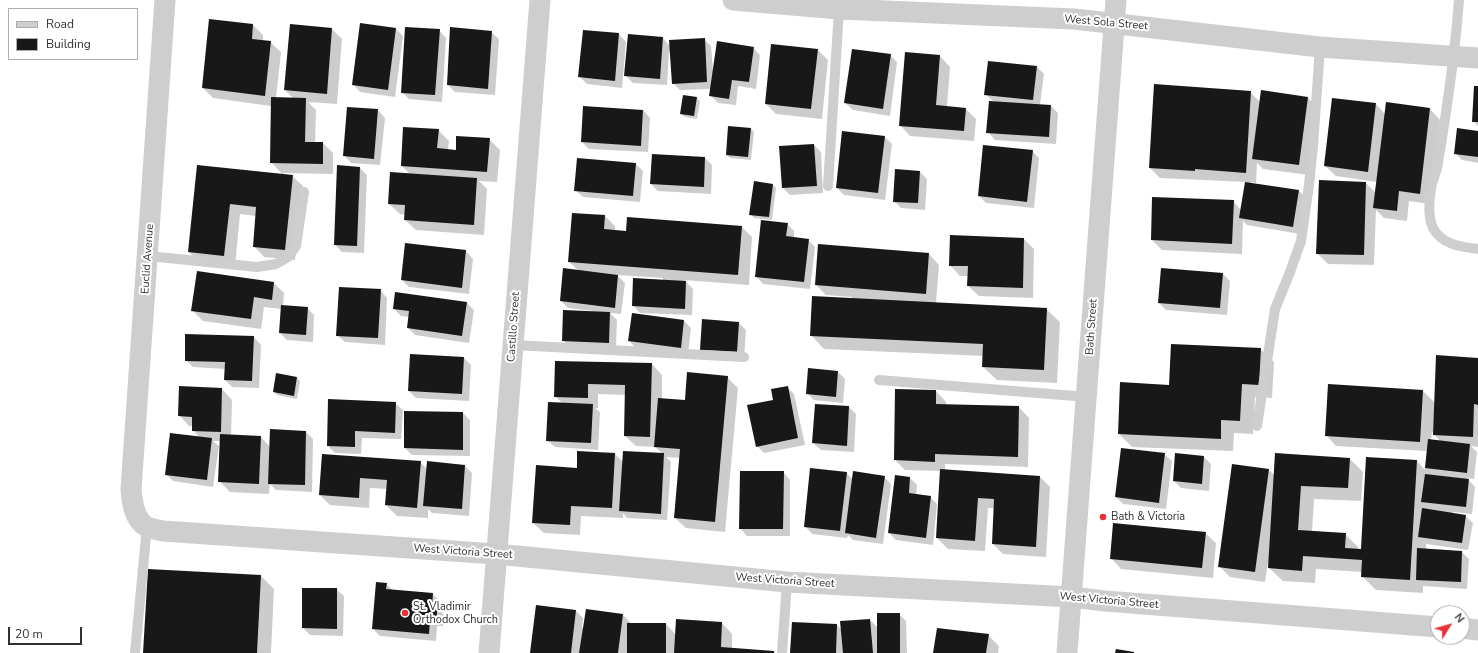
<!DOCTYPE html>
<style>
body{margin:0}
#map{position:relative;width:1478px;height:653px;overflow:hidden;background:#fff;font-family:"Nunito Sans",sans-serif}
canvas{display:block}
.legend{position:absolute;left:8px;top:8px;width:130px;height:52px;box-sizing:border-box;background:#fff;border:1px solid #adadad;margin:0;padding:5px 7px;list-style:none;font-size:12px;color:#313131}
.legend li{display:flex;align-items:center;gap:8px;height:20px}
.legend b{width:20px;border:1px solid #adadad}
.north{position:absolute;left:1430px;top:605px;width:40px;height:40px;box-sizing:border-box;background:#fff;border:1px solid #adadad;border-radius:50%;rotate:53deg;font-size:11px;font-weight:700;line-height:16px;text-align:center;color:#313131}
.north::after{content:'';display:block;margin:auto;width:14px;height:18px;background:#ea3038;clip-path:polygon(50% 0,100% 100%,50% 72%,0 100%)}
.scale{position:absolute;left:8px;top:627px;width:74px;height:18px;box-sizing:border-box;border:2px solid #313131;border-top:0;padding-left:5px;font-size:12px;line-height:14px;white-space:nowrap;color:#313131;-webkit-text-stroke:3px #fff;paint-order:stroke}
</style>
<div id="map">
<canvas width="1478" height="653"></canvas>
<ul class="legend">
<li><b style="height:5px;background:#cecece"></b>Road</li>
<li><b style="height:11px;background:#181818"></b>Building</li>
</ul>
<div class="north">N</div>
<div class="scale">20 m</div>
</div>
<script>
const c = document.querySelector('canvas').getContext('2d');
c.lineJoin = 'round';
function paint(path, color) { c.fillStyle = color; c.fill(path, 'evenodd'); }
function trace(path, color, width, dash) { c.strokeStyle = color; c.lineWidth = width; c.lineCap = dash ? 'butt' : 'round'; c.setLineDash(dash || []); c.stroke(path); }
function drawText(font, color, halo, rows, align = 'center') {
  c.font = font + ' "Nunito Sans",sans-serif'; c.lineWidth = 4; c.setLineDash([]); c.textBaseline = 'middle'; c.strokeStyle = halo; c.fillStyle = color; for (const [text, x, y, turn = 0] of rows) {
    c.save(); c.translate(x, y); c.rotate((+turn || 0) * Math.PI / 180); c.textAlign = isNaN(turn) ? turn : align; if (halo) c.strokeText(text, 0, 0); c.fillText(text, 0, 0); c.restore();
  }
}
paint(new Path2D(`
 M253,25l10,10v6l7,1 11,10 -5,46 18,1 -9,-9 47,-61 10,10 -5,65 -29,-2 8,8 -1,33h8l10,10v21l-50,-1v2l9,1 11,10 -8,74 -31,-3 -10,-11 2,-30 -16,-2 -5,52 -35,-3 -11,-11 9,-86 85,9 -12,-13v-56l-58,-8 -10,-10z
 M361,25l35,4 7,7 -8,61 -35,-5 -7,-8z
 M439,30l7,8 -4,64 -33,-3 -7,-7z
 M584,31l35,3 7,8 -4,46 -35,-4 -7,-7z
 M491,32l8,7 -4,56 -40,-3 -7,-7z
 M663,38l7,8 34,-7 7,7 2,25 40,-23 7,7 -4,34 -18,-3 -2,19 -18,-2 -7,-7v-7l-31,1 -7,-7 -2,-31h-2l-2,33 -34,-2 -8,-8z
 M818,50l10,10 -6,59 -46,-5 -10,-10z
 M906,53l34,3 10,11 -3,40 19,2 10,10 -2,22 -64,-5 -10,-11z
 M890,55l7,7 -7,54 -37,-6 -8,-7z
 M1037,67l7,7 -4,31 11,1 7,7 -2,31 -61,-4 -7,-8 6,-30 -9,-8z
 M1478,87v39l-5,-5z
 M1250,92l10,10 48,-4 10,10 -9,67 -46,-6 -6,-6 -1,20 -5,-1v2l48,7 7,7 -6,36 -53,-9 -4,-4 -1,33 -80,-4 -10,-10 81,-39 8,9 5,-28 -86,-4 -10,-10z
 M696,98l4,3 -3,18 -12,-2 -4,-3z
 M1376,104l9,10 45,-5 10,11 -10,84 -21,-3 -2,20 -23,-3 -8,-8 -2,55 -46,-1 -11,-11 49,-70 10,10 1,-11 -41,-6 -11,-10z
 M378,110l7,8 -5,47 -29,-2 -7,-8z
 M643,110l7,8 -2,34 -59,-3 -7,-7z
 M750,128l4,4 -3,28 -21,-2 -3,-3z
 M438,130l11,11 -1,9 9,1 32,-12 11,11 -3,32 -18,-1 8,8 -3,46 -68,-5 -11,-10 1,-5 -6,-1 -11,-10 22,-29 -9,-9z
 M1478,132v31l-16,-3 -7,-7z
 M885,137l7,7 -7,56 -41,-5 -7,-7z
 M814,145l7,7 2,41 -33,2 -7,-7z
 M1032,151l7,7 -5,50 -48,-5 -7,-7z
 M652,155l53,3 7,7 -1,29 -53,-3 -7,-7z
 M636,164l7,7 -3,31 -57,-5 -8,-7z
 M360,168l7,7 -3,78 -22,-1 -7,-7z
 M920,172l7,7 -2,31 -24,-2 -7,-7z
 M772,184l4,4 -4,32 -18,-2 -3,-4z
 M605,216l10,10v5l12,1 115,-5 10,10 -3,48 -65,-5 9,9 -1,26 -52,-2 -7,-8 30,-25v-2l-46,-3 8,8 -4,31 -11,-1 7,7 -1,29 -46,-2 -7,-7 29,-28 1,-1 -25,-3 -7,-7 18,-30 -10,-9z
 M787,224l7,7v7l14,2 7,7 -5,42 -47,-5 -7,-8z
 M1024,239l10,10 -1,49 -54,-2 -11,-10 1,-10h-9l-10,-11z
 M466,251l7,8 -4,35 -60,-7 -7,-7z
 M929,254l10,11 -3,38 110,6 14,13 -3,61 -60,-3 -14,-13 1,-11 -160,-7 -13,-14 41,-36v-2l-26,-2 -10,-10z
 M1223,274l7,7 -3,34 -61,-5 -7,-7z
 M274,283l10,10 -1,13 24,2 7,7 -1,27 -26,-2 -7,-7 1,-24 -17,-2 -3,22 -58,-8 -11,-11z
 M380,290l7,8 -2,47 -40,-3 -8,-7z
 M467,303l7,7 -5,33 -54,-8 -7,-7 1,-11 -8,-1 -7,-7z
 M703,320l36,3 7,7 -2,29z
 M684,321l7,7 -3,27 -52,-7 -7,-7z
 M254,337l7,8 -2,43 -27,-1 -7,-7v-11l-32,-2 -7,-7z
 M1260,349l14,13 -2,36 -17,-1 -2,37 -19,-1 -1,18 -101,-4 -13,-13 51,-48z
 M411,355l53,3 7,7 -2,36 -53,-3 -7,-7z
 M1478,359v88l-7,-1 6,6 -3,27 -7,-1 8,9 -3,27 -19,-2v2l12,2 8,7 -5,27 -42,-6v6l36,2 7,7 -2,30 -44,-3v7l-47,-3 -14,-14 1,-4 -47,-3 -1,14 -32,-2 -14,-13 1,-5h-2l-3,19 -35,-5 -11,-11 50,-96 6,6 75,-17 13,13 -2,29 -47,-2 -2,33 33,2 13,13v3h4l55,-89 8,9 2,-19 -91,-5 -10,-11 97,-44 12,12zM1432,432l9,10 -10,-1z
 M556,362l96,2 10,11v24l24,2 41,-24 11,11 -13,144 -39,-4 -11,-10 6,-60 -15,-1 5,5 -4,58 -40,-2 -4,-5v5l-42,-2 -1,19 -36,-2 -11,-10 45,-54 37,-15 8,8 40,-8 -8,-7 -19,-1 -11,-10 1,-41 -28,-1v14h-3l5,4 -2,38 -43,-3 -8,-7 16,-36 -8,-8z
 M838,372l7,7 -2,24 -29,-3 -7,-7z
 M297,378l3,3 -3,18 -20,-4 -3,-3z
 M787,387l7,7 11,51 -41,8 -7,-7 17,-46z
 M222,389l10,11 -1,36 30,1 9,10 1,-17 35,2 7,7 -1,53 -36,-2 -6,-6 -1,10 -39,-2 -11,-11 2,-40h-8l6,5 -6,41 -40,-6 -7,-7 34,-36 -7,-8v-4h-4l-10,-11z
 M936,391l10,11v3l73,2 10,11 -1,49 -83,-3v6l95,7 10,10 -4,70 -43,-3 -10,-10 2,-36h-7l-3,43 -37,-2 -11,-11 4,-67 -36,-1 -10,-10z
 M395,403l8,7 -2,29 -39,-1 -1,16 -26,-1 -7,-7z
 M849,407l7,7 -2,38 -33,-2 -8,-7z
 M405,412l58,1 7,7v36l-58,-1 -7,-7z
 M1122,449l42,5 8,7 -6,48 -43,-5 -7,-7z
 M322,455l98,7 7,7 38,-3 7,7 -3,43 -37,-3 -4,-4v9l-31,-2 -11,-11 1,-16 -17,-1 -1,20 -39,-3 -10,-10z
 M1204,457l7,7 -2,27 -28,-3 -7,-7z
 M783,472l7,8v56h-43l-7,-8z
 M847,473l6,7 31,-3 7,7 -8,60 -30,-4 -5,-5 -1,3 -35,-4 -7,-8z
 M910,478l7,7 -1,10 14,2 7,7 -4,41 -37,-5 -7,-7z
 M1205,533l11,10 -3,35 -92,-9 -10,-11z
 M261,576l13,13 -3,64h-127z
 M386,584l8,7 38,3 8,7 -1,8 5,6 -1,11h-6l-1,15 -56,-5 -7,-7z
 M303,589h33l8,7 -1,40 -33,-1 -7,-7z
 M537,606l39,5 7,7 -1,10h2l2,-18 37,5 9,9h34l10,11 46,-12 10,11v15l42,3 1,1h-244z
 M899,614l7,7 1,32h-116l2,-30 44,2 5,5 28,-10 8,8z
 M988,635l11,11 -1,7h-64z`), '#0003');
paint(new Path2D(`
 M209,19l44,5 -1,15 19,2 -6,55 -63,-8z
 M360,23l36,5 -8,62 -36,-5z
 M290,24l42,4 -5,66 -43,-4z
 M405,27l35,2 -5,66 -34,-2z
 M450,27l42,4 -4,58 -41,-4z
 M583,30l36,3 -4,48 -37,-4z
 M628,34l35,3 -3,42 -36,-3z
 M705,38l2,44 -35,2 -3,-44z
 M717,41l37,6 -5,35 -17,-2 -3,19 -20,-3z
 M771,44l47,5 -7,60 -46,-5z
 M852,49l39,5 -8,55 -39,-6z
 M905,52l35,3 -4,50 30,3 -2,23 -65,-5z
 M988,61l49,5 -4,34 -49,-5z
 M1154,84l97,7 -5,82 -51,-4v2l-46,-3z
 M1474,86h4v36h-6z
 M1261,90l47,7 -9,68 -47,-6z
 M683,95l14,2 -3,19 -14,-2z
 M271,97l35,1 -1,44h18v22l-53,-1z
 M1332,98l44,5 -8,69 -44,-6z
 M989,101l62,4 -2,32 -63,-4z
 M1386,102l44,6 -10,86 -21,-3 -2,20 -24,-3z
 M583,106l60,4 -2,36 -60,-4z
 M347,107l31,2 -4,50 -31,-3z
 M728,126l23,2 -3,29 -22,-2z
 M403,127l36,2 -2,19 19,2v-14l34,2 -3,34 -86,-6z
 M1457,128l21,3v26l-24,-3z
 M842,131l43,5 -7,57 -42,-5z
 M814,144l3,42 -35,2 -3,-42z
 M983,145l50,5 -6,52 -49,-6z
 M652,154l53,3 -1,30 -54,-3z
 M577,158l59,5 -3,33 -59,-5z
 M197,165l96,10 -8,75 -32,-3 3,-40 -26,-3 -6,52 -36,-4z
 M337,165l23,2 -3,79 -23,-1z
 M895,169l25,2 -2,32 -25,-1z
 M390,172l87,6 -3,47 -70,-5 1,-15 -17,-1z
 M1319,180l47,2 -2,73 -48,-1z
 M754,181l19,3 -4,33 -20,-2z
 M1245,182l54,8 -6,37 -54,-9z
 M1152,197l82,3 -2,44 -81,-4z
 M572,213l33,2 -1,14 22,2 1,-14 115,9 -4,49 -170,-13z
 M761,220l27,3 -2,13 23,3 -5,43 -49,-5z
 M950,235l74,3 -1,50 -56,-2 1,-20h-19z
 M405,243l61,7 -4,38 -61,-8z
 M818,244l111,9 -3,41 -111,-9z
 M563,268l55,7 -3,33 -55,-7z
 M1161,268l62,5 -3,35 -62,-5z
 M197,271l77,11 -2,18 -18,-3 -3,22 -60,-8z
 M633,278l53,3 -1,28 -53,-3z
 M339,287l42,2 -3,49 -42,-2z
 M395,292l72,10 -5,34 -55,-8 2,-17 -16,-2z
 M812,296l235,12 -3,62 -62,-3 1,-23 -173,-8z
 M281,305l27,2 -2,28 -27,-2z
 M563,310l47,2 -1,31 -47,-2z
 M632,313l52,7 -3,28 -53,-7z
 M702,319l37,3 -2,30 -37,-2z
 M185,334l69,2 -2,45 -28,-1 1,-18 -40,-1z
 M1171,344l90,4 -2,37 -17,-1 -2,37 -19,-1v19l-103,-5 2,-52 49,3z
 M410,354l54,3 -2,37 -54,-3z
 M1436,355l42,3v47l-4,-1 -1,33 -40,-2z
 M555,361l97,2 -2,74 -26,-1 1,-51 -37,-1v14l-34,-1z
 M808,368l30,3 -2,26 -30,-3z
 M687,372l41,4 -13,146 -41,-4 6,-69 -26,-2 4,-49 27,2z
 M276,373l21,4 -3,19 -21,-4z
 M1328,384l95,6 -3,52 -95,-6z
 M179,386l43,2 -1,44 -29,-1v-14l-14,-1z
 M788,386l10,52 -42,9 -9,-42 26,-5 -2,-11z
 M895,389l41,1v14l83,2 -1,51 -83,-3v8l-41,-2z
 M328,399l68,3 -1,31 -40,-2v16l-28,-1z
 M548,402l45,2 -2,39 -45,-2z
 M815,404l34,2 -2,40 -35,-3z
 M404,411l59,1v38l-59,-2z
 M270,429l36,2 -1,54 -37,-1z
 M170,433l42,5 -5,42 -42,-5z
 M220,434l41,2 -2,48 -41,-2z
 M1428,439l42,5 -3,29 -42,-5z
 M1121,448l44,5 -6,50 -44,-6z
 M577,451l38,2 -3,55 -41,-2 -1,19 -38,-2 4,-58 41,3z
 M623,451l41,2 -3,61 -42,-3z
 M1175,453l29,3 -2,28 -29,-3z
 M1275,453l75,5 -2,30 -47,-2 -3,44 48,3 -1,15 16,1 5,-92 51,3 -7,120 -49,-3 1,-17 -59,-4 -1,15 -34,-3z
 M322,454l99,7 -4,47 -32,-3 2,-25 -27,-2 -1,20 -40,-3z
 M427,461l38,4 -3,44 -39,-3z
 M1232,464l37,5 -14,103 -37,-5z
 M810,468l37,4 -7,59 -36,-4z
 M940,469l100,7 -4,71 -44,-3 2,-45 -16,-1 -3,43 -39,-3z
 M740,471h44l-1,58h-44z
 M853,471l32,5 -9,62 -31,-5z
 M1425,474l44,5 -3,28 -45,-5z
 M895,475l15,2 -1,16 22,3 -5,42 -38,-5z
 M1422,508l44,7 -4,28 -44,-6z
 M1113,523l93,9 -4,36 -92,-9z
 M1417,548l45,3 -1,31 -45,-2z
 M148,569l113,6 -4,78h-114z
 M376,582l11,1 -1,6 47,4 -1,13h6l-2,14 -6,-1 -1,15 -57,-5z
 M302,588h35v41l-35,-1z
 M536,605l40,5 -5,43h-41z
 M586,609l37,5 -5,39h-39z
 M877,613h23v40h-23z
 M676,619l46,3 -1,25 53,4v2h-100z
 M870,619l3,34h-30l-3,-32z
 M792,622l45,2 -1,29h-46z
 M627,623h39v30h-39z
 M937,628l52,6 -3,19h-53z
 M1116,649l18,3v1h-19z`), '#181818');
trace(new Path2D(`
 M1459,0c-4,55 -12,109 -21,163 -1,9 -6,17 -7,26 -2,12 -3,28 2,39 9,17 29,19 45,21
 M828,186l11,-177
 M148,256l109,11 19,-3 12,-7 8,-11 8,-54
 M513,345l231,12
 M879,380l208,17
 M1257,426l18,-117 15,-37 11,-31 8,-56 4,-39 7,-99
 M135,653l12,-127
 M782,653l5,-71`), '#cecece', 10);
trace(new Path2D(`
 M165,0l-34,489c1,13 3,31 16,38 5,2 11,3 16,4l333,23 291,28 284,15 34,4 333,26
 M733,0l106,9 235,10 246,28 158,11
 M1462,628l16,2
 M489,653l51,-653
 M1067,653l49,-653`), '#cecece', 21);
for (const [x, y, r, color] of [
 [1103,517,4,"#ea3038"],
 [405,613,4,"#ea3038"]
]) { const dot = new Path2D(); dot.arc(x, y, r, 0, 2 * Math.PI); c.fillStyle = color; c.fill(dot); trace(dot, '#fff', 1.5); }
drawText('11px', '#313131', '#fff', [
 ["West Sola Street",1106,23,5],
 ["Euclid Avenue",148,259,-86],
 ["Castillo Street",514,327,-86],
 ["Bath Street",1092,327,-86],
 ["West Victoria Street",463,552,4],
 ["West Victoria Street",785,581,4],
 ["West Victoria Street",1109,601,5]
]);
drawText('11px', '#313131', '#fff', [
 ["Bath & Victoria",1111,517],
 ["St. Vladimir",413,607],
 ["Orthodox Church",413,620]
], 'left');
</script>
